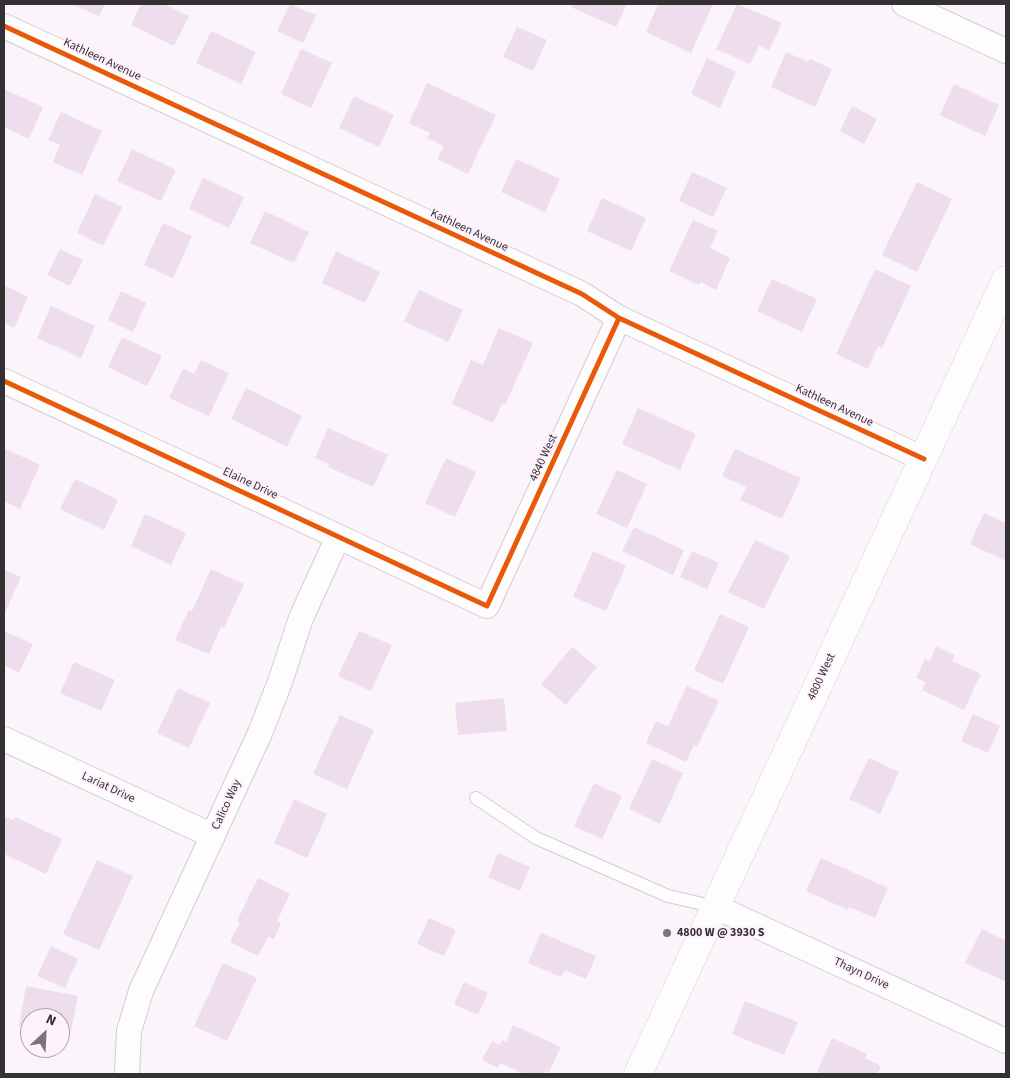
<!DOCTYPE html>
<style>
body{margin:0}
#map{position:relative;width:1010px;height:1078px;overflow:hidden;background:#fbf4fa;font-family:"Source Sans 3",sans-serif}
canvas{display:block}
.frame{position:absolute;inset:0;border:5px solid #353034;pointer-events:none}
.north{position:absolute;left:20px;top:1008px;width:50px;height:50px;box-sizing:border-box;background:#fef1fc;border:1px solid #aea4ac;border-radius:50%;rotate:25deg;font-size:14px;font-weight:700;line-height:20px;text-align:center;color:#353034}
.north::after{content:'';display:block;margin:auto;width:18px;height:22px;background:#7a7579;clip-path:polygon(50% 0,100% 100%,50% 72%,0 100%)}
</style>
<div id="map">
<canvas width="1010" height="1078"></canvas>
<div class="frame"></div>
<div class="north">N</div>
</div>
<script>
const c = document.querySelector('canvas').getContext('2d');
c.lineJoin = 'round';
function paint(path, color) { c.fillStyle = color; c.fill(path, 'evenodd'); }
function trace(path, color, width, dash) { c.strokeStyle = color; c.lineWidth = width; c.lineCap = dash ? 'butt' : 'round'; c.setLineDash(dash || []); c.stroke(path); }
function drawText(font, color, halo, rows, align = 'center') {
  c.font = font + ' "Source Sans 3",sans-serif'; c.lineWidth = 4; c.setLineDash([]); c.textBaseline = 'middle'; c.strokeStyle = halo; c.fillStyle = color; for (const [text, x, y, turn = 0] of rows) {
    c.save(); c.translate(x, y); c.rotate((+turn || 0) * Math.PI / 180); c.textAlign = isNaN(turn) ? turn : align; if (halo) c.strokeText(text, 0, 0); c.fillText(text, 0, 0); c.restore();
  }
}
paint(new Path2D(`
 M71,4h34l-6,12z
 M141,4h23l25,12 -15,30 -43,-21z
 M290,4l26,11 -13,28 -26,-12z
 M573,4h54l-11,23 -45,-20z
 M658,4h55l-22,49 -45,-21z
 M737,4l45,19 -13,27 -10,-4 -9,18 -34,-15z
 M517,27l30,13 -14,31 -30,-14z
 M211,31l45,21 -15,32 -45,-21z
 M301,49l31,14 -21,45 -30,-14z
 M786,52l22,10 2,-3 22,10 -17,38 -44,-20z
 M707,58l29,14 -16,36 -29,-14z
 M427,83l69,32 -28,59 -31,-15 7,-13 -17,-8 3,-5 -21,-10z
 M954,84l45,21 -14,31 -45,-21z
 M4,89l39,18 -14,32 -25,-12z
 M354,96l40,19 -15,32 -40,-19z
 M852,106l25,13 -13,25 -24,-13z
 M61,112l41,19 -20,44 -29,-13 7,-17 -12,-5z
 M132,149l44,21 -15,31 -44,-20z
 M516,159l44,20 -15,33 -44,-20z
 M692,172l35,16 -14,29 -34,-16z
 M203,178l41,19 -15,31 -40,-19z
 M917,182l35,17 -35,73 -35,-17z
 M95,194l27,13 -19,39 -26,-13z
 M602,198l44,20 -15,33 -44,-20z
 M265,211l44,21 -15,31 -44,-20z
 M693,220l25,11 -8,17 20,10 -14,32 -16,-8 -1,3 -30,-14z
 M163,223l29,13 -19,42 -29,-13z
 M60,249l23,11 -13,26 -23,-11z
 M336,251l44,21 -15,31 -43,-20z
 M875,269l36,17 -29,62 -4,-2 -10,23 -32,-15z
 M772,279l45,20 -15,33 -45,-21z
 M4,285l24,12 -14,31 -10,-5z
 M419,290l44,20 -15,32 -44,-21z
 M121,291l25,12 -13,29 -25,-12z
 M51,306l44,20 -14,32 -44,-20z
 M499,328l34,15 -28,62 -3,-1 -9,19 -41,-19 19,-44 12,5z
 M122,337l40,19 -15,30 -39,-19z
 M201,360l28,13 -20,43 -40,-18 14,-29 11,5z
 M246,388l56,28 -15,31 -56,-28z
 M638,408l58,26 -16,36 -58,-26z
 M328,428l60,27 -15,32 -45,-20 1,-3 -14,-6z
 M4,448l36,17 -20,44 -16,-8z
 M735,449l66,29 -19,41 -42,-19 6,-13 -24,-11z
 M446,458l30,14 -21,45 -30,-14z
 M617,470l30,14 -20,44 -31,-14z
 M75,479l43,21 -14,30 -44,-21z
 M984,513l22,10v38l-36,-17z
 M145,514l41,19 -15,32 -40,-19z
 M634,527l50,23 -11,25 -51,-24z
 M755,540l35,16 -26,53 -36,-17z
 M593,551l33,15 -20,45 -33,-14z
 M692,551l27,12 -12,26 -27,-12z
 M211,569l33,15 -20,44 -3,-1 -12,27 -34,-14 14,-30 3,1z
 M4,570l17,7 -17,38z
 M720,614l29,13 -26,57 -29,-14z
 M4,631l29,13 -14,29 -15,-8z
 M359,631l33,14 -21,46 -33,-15z
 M936,646l19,9 -3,6 29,13 -17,36 -42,-20 4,-8 -10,-4 9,-19 5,2z
 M572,647l25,20 -31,38 -25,-21z
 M74,662l41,18 -14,31 -41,-18z
 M687,686l32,15 -22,46 -3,-2 -8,17 -40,-19 10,-22 12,5z
 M178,688l32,15 -21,45 -32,-15z
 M504,698l3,33 -49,4 -3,-32z
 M973,714l27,12 -12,27 -27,-12z
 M340,715l34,15 -27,59 -34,-15z
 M869,758l30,14 -19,42 -31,-15z
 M652,759l31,14 -23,51 -31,-15z
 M594,783l28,13 -20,43 -28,-13z
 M294,799l33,15 -20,44 -33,-15z
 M4,816l9,4 2,-3 47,22 -16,35 -42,-20z
 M498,853l32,14 -10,24 -32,-14z
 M821,858l67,30 -13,30 -26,-11 -1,3 -42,-19z
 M97,860l36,16 -34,74 -36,-16z
 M258,878l32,16 -13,27 4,2 -7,16 -6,-2 -10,19 -28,-14 10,-20 -3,-1z
 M429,918l27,12 -12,26 -27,-12z
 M982,929l24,12v41l-41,-19z
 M541,933l55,23 -10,23 -21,-9 -4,7 -33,-14z
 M51,946l27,13 -13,29 -28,-12z
 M223,963l34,15 -30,63 -33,-15z
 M464,982l24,11 -10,22 -24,-11z
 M26,986l52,10 -8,39 -10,-2v-15h-30v9l-11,-2z
 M745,1001l53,21 -14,33 -52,-21z
 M513,1025l48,22 -12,25 -3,-1 -1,3h-21l-24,-11 -2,5 -16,-8 10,-19 8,4 2,-5 4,2z
 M832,1038l35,16 -2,4 16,8 -4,8h-55l-5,-2z`), '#eeddec');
const service = new Path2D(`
 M476,798l60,40 132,58 48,11`);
const minor = new Path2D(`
 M904,4l102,47
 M4,26l578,268 37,24 305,141
 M4,381l483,225 132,-288
 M4,739l209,97
 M716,907l290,134
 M127,1074l2,-43 12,-40 119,-258 20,-51 21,-64 37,-81`);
const secondary = new Path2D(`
 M638,1074l368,-794`);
trace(service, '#d2cdd1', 14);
trace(minor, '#d2cdd1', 26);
trace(secondary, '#d2cdd1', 29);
trace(service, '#fefdfe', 12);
trace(minor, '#fefdfe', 24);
trace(secondary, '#fefdfe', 28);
trace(new Path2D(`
 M4,26l578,268 37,24 305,141
 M4,381l483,225 132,-288`), '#e8590c', 5);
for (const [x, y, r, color] of [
 [667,933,5,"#7a7579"]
]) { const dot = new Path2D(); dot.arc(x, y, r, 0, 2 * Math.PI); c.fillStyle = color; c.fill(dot); trace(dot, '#fef1fc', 2); }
drawText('12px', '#353034', '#fef1fc', [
 ["Kathleen Avenue",102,60,25],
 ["Kathleen Avenue",469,231,25],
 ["Kathleen Avenue",834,406,25],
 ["4840 West",544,458,-65],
 ["Elaine Drive",250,484,25],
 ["4800 West",822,677,-65],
 ["Lariat Drive",108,788,25],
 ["Calico Way",227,805,-65],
 ["Thayn Drive",861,974,25]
]);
drawText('bold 12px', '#353034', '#fef1fc', [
 ["4800 W @ 3930 S",677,933]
], 'left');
</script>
